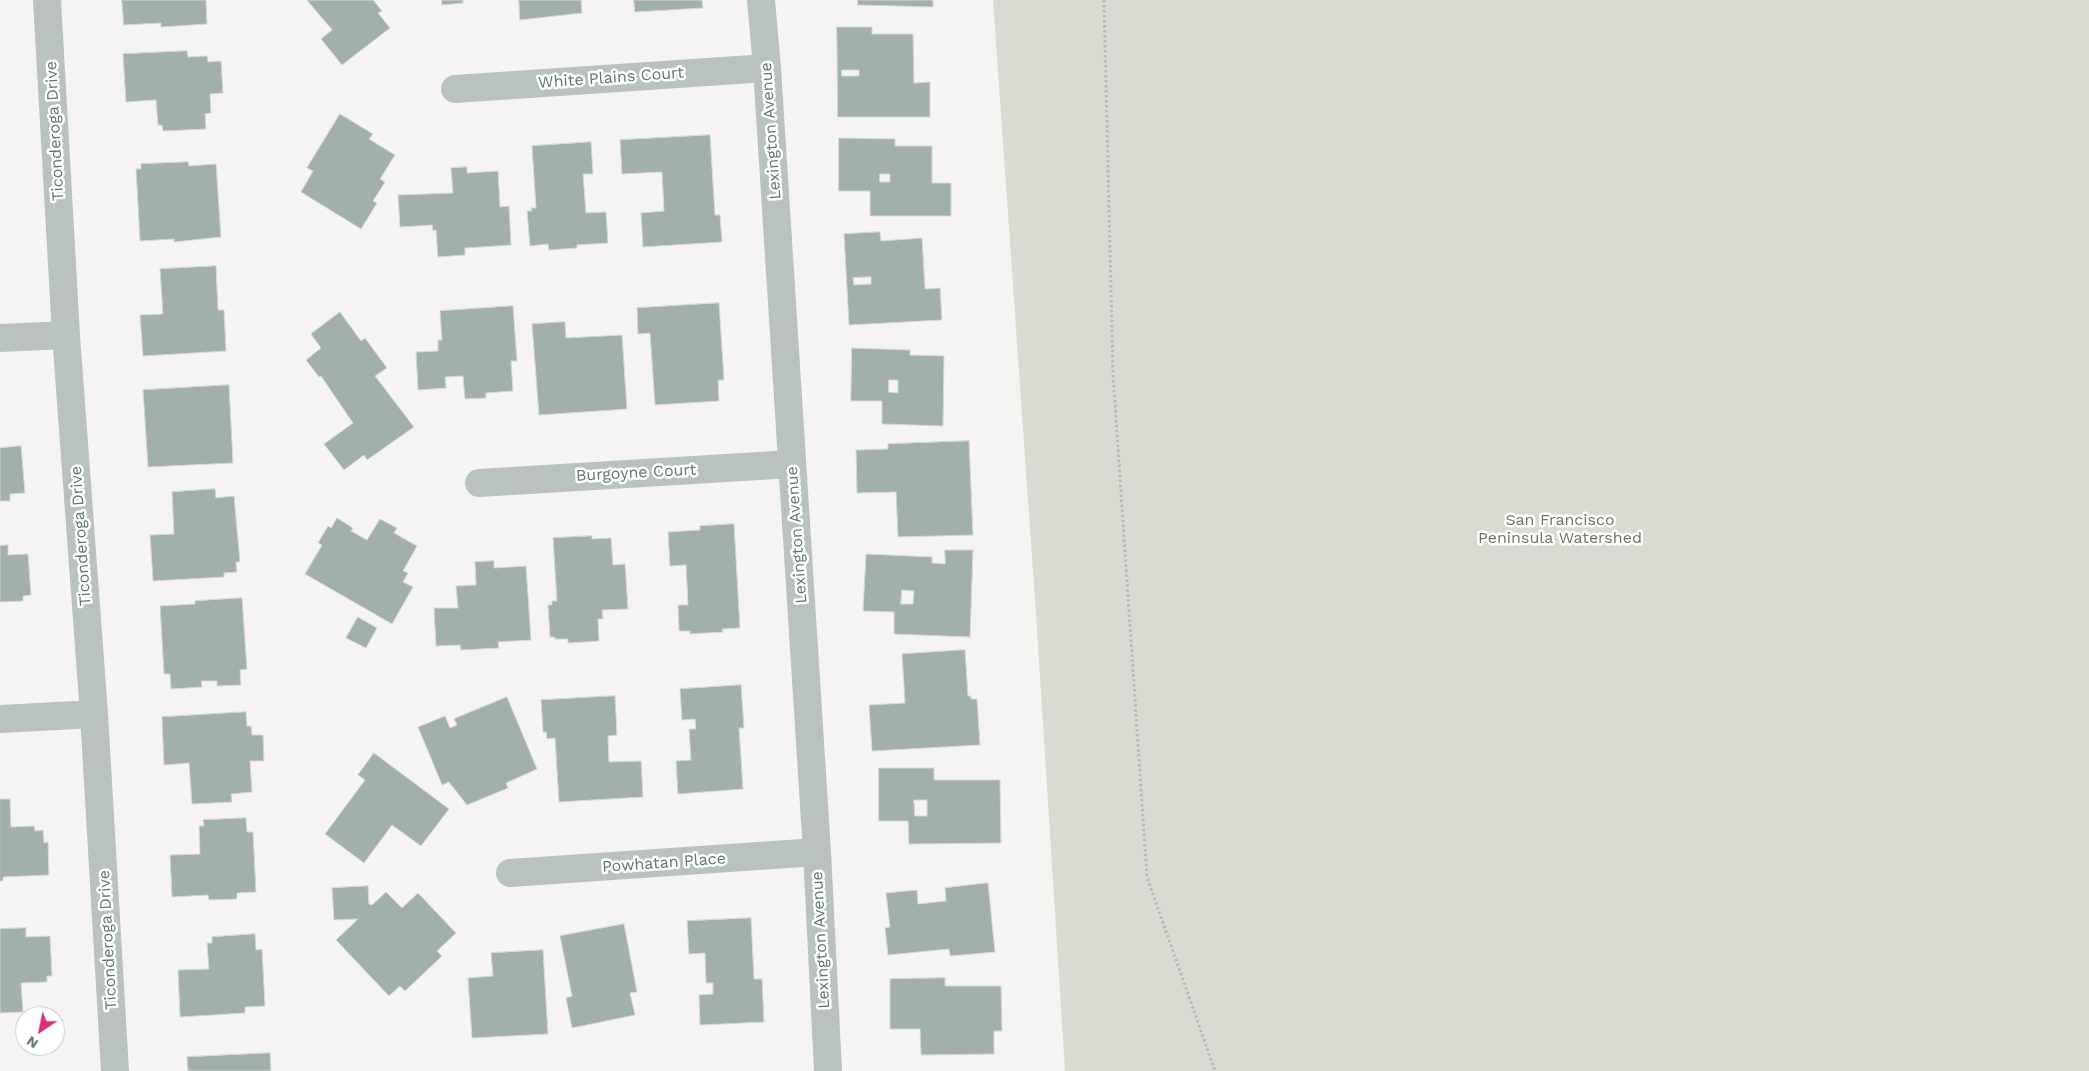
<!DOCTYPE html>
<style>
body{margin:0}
#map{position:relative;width:2089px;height:1071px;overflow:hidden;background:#f6f4f3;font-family:"Work Sans",sans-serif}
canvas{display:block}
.north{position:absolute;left:15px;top:1006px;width:50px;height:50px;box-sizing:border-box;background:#fff;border:1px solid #bfc9c6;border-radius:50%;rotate:214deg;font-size:14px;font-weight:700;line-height:20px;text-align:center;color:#5e7771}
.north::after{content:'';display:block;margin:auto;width:18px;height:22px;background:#d9307a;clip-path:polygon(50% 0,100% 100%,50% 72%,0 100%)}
</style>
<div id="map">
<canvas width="2089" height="1071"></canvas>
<div class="north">N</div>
</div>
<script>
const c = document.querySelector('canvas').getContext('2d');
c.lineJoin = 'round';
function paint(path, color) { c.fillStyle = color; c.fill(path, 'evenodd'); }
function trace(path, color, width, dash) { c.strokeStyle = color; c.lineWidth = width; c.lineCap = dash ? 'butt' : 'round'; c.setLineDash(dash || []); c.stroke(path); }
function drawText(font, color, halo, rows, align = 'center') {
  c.font = font + ' "Work Sans",sans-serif'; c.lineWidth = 5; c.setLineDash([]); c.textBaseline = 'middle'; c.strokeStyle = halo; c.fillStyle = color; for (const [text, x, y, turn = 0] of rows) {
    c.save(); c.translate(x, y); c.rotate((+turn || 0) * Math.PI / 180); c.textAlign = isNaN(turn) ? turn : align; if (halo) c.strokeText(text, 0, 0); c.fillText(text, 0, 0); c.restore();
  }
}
paint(new Path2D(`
 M993,0h1096v1071h-1024l-29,-457z`), '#dadad2');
const building = new Path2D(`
 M122,0h84l1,24 -46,3v-4l-37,2z
 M307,0h66l9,11 -4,2 12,15 -48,37 -21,-26 11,-9z
 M442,0h21v3l-21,2z
 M519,0h62l1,13 -62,7z
 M634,0h68l1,8 -68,4z
 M858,0h75v7l-75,-2z
 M837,27h35v7h41l1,49 16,-1v35h-92zM842,70h17v6h-17z
 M187,51l1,6 19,-1 1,6 13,-1 2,32 -13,1 1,19 -6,1 1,15 -43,2 -1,-6h-4l-2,-25 -30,2 -3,-48z
 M340,114l33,20 -4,5 26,16 -15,24 5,3 -12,19 4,2 -16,26 -60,-37 12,-21 -6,-3z
 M710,135l5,80h5l2,27 -79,5 -2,-34 23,-2 -2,-39 -40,2 -2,-34z
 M839,138l56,1v7h37v37h19v33h-81v-25h-31zM880,174h10v8h-10z
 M591,142l2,32h-10l3,39 20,-1 2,31 -31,2v3l-28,2 -1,-6 -18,2 -3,-35h5l-1,-3h5l-4,-62z
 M188,162l1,4 27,-2 5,73 -47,5v-3l-34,2 -4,-72h5v-5z
 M467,167v6l31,-2 2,36 9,-1 2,39 -46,3v7l-27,2 -2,-27 -3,1 -1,-6 -32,2 -2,-32 55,-2 -2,-25z
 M880,232l1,9 41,-3 3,51 15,-1 2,32 -93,5 -5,-91zM871,277v7l-17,1 -1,-7z
 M216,266l2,44h6l2,41 -83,5 -3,-41 23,-1 -3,-45z
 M719,303l5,77h-6l1,21 -64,4 -5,-72 -12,1 -1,-26z
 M513,306l4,55h-6l2,30 -27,2v5l-21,1 -2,-23 -18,1 1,11 -28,2 -2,-38 22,-1v-11h4l-2,-29z
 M340,312l21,29 4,-3 22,30 -12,8 39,51 -47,33 -3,-5 -20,15 -20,-26 29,-21 -32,-47 -2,1 -13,-17 15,-12 -10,-14z
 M565,322l1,16 56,-3 5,74 -88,6 -7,-91z
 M852,348l58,2v5l34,1 -1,70 -61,-2v-23h-31zM889,380h9v13l-9,-1z
 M229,385l4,78 -85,4 -5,-77z
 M969,441l4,94 -75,2 -2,-45 -39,1 -1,-43 32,-1v-5z
 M21,446l4,47 -15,1v7h-10v-53z
 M215,489l1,9 18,-2 6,66h-4l1,10 -13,1v4l-71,4 -3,-46 24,-1 -2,-42z
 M337,518l16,10 -2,3 16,9 13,-21 17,9 -3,5 23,13 -14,25 5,2 -5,9 10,5 -21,37 -87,-50 17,-29 -4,-2 10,-17 3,2z
 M734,524l6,104 -18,1 1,3 -33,2v-3h-11l-1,-26h10l-2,-40 -16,1 -2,-34 32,-2v-4z
 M592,536v3l19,-1 2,27 12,-1 3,45 -26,1 1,9h-5l1,22 -31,2v-4h-13v-2h-5l-2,-32h4v-4h5l-4,-63z
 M8,545v10l20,-1 3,41 -8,1v5l-23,1v-56z
 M945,550h28l-3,87 -76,-3v-22l-31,-1 3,-57 66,3v6l13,1zM902,590l12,1 -1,13h-12z
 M494,561v7l32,-2 5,74 -33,2 1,6 -38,2 -1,-5 -24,1 -2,-38h24l-2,-22 20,-1 -1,-23z
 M242,598l5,71 -7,1 1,15 -24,1v-5h-16l1,6 -31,2 -1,-15h-6l-4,-68 35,-2v-3z
 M358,617l19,11 -11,20 -20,-10z
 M965,650l3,46h3v3h6l3,46 -108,6 -3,-46 36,-2 -3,-49z
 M741,685l3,43h-5l4,61 -65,5 -2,-33 15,-1 -2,-31h7l-1,-10 -13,1 -2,-31z
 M615,696l2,39 -9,1 1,26 32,-1 2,36 -84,5 -4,-64 -8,1 -1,-7h-3l-2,-32z
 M507,697l30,72 -31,14 2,5 -41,17 -18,-23 -7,3 -24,-58 27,-11 5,12 7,-3 -3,-6z
 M246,712l1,14h4l1,9h11l1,26h-14l2,31 -21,2 1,8 -40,2 -3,-41 -25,2 -2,-48z
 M374,753l75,56 -28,37 -29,-21 -28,38 -39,-29 40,-54 -7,-5z
 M879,768h55v12h66l1,63 -92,1 -1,-23h-29zM914,800h13v16h-12z
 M0,799h10l1,28 23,-1 1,5 8,-1 1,13 4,-1 1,33 -46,2v4h-3z
 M246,818l1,14h6l3,60 -19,1v6l-28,1 -1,-5 -36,2 -2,-42 30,-1 -1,-28h5l-1,-6z
 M988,883l7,69 -45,4 -1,-7 -61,6 -3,-27 5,-1 -4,-34 31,-3 1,14 28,-3 -1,-13z
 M368,886l1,18 3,1 14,-13 16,16 16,-15 38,40 -19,18 5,5 -37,35 -5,-5 -11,10 -53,-56 22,-21 -24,1 -2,-32z
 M751,918l3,61h8l2,43 -64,3 -1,-30 14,-1v-11h-7l-1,-30 -16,1 -2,-33z
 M624,924l13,68 -7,1 5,22 -63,13 -6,-30 6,-2 -12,-60z
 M26,928v9l24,-1 2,40h-5v6l-26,1 2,29 -23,1v-84z
 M255,934l1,16 6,-1 3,57 -20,1v6l-65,4 -2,-47 31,-1 -2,-26h5v-6z
 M543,950l5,84 -76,4 -4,-60 25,-2 -2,-23z
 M945,978v8h56l1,45h-8v23l-73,1 -1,-26h-30v-50z
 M270,1053l1,18h-83l-1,-14z`);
paint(building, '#a1b0ac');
trace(building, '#d7d6d5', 1);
trace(new Path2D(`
 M1104,0l9,374 34,503 68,194`), '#b5bbba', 3, [2.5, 2.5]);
trace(new Path2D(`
 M47,0l19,335 28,379 21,357
 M761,0l6,68 50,784 11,219
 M455,89l312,-21
 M0,338l66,-3
 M479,483l313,-19
 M0,719l94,-5
 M510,873l307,-21`), '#bac2c1', 28);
drawText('16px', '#5e7771', '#fff', [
 ["White Plains Court",611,78,-4],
 ["Ticonderoga Drive",55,131,-93],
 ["Lexington Avenue",771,131,-94],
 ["Burgoyne Court",636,473,-3],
 ["Lexington Avenue",797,535,-94],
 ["Ticonderoga Drive",81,536,-94],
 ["Powhatan Place",664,863,-4],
 ["Ticonderoga Drive",108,940,-93],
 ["Lexington Avenue",821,940,-93]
]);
drawText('16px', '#727461', '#fff', [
 ["San Francisco",1560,520],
 ["Peninsula Watershed",1560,538]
]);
</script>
